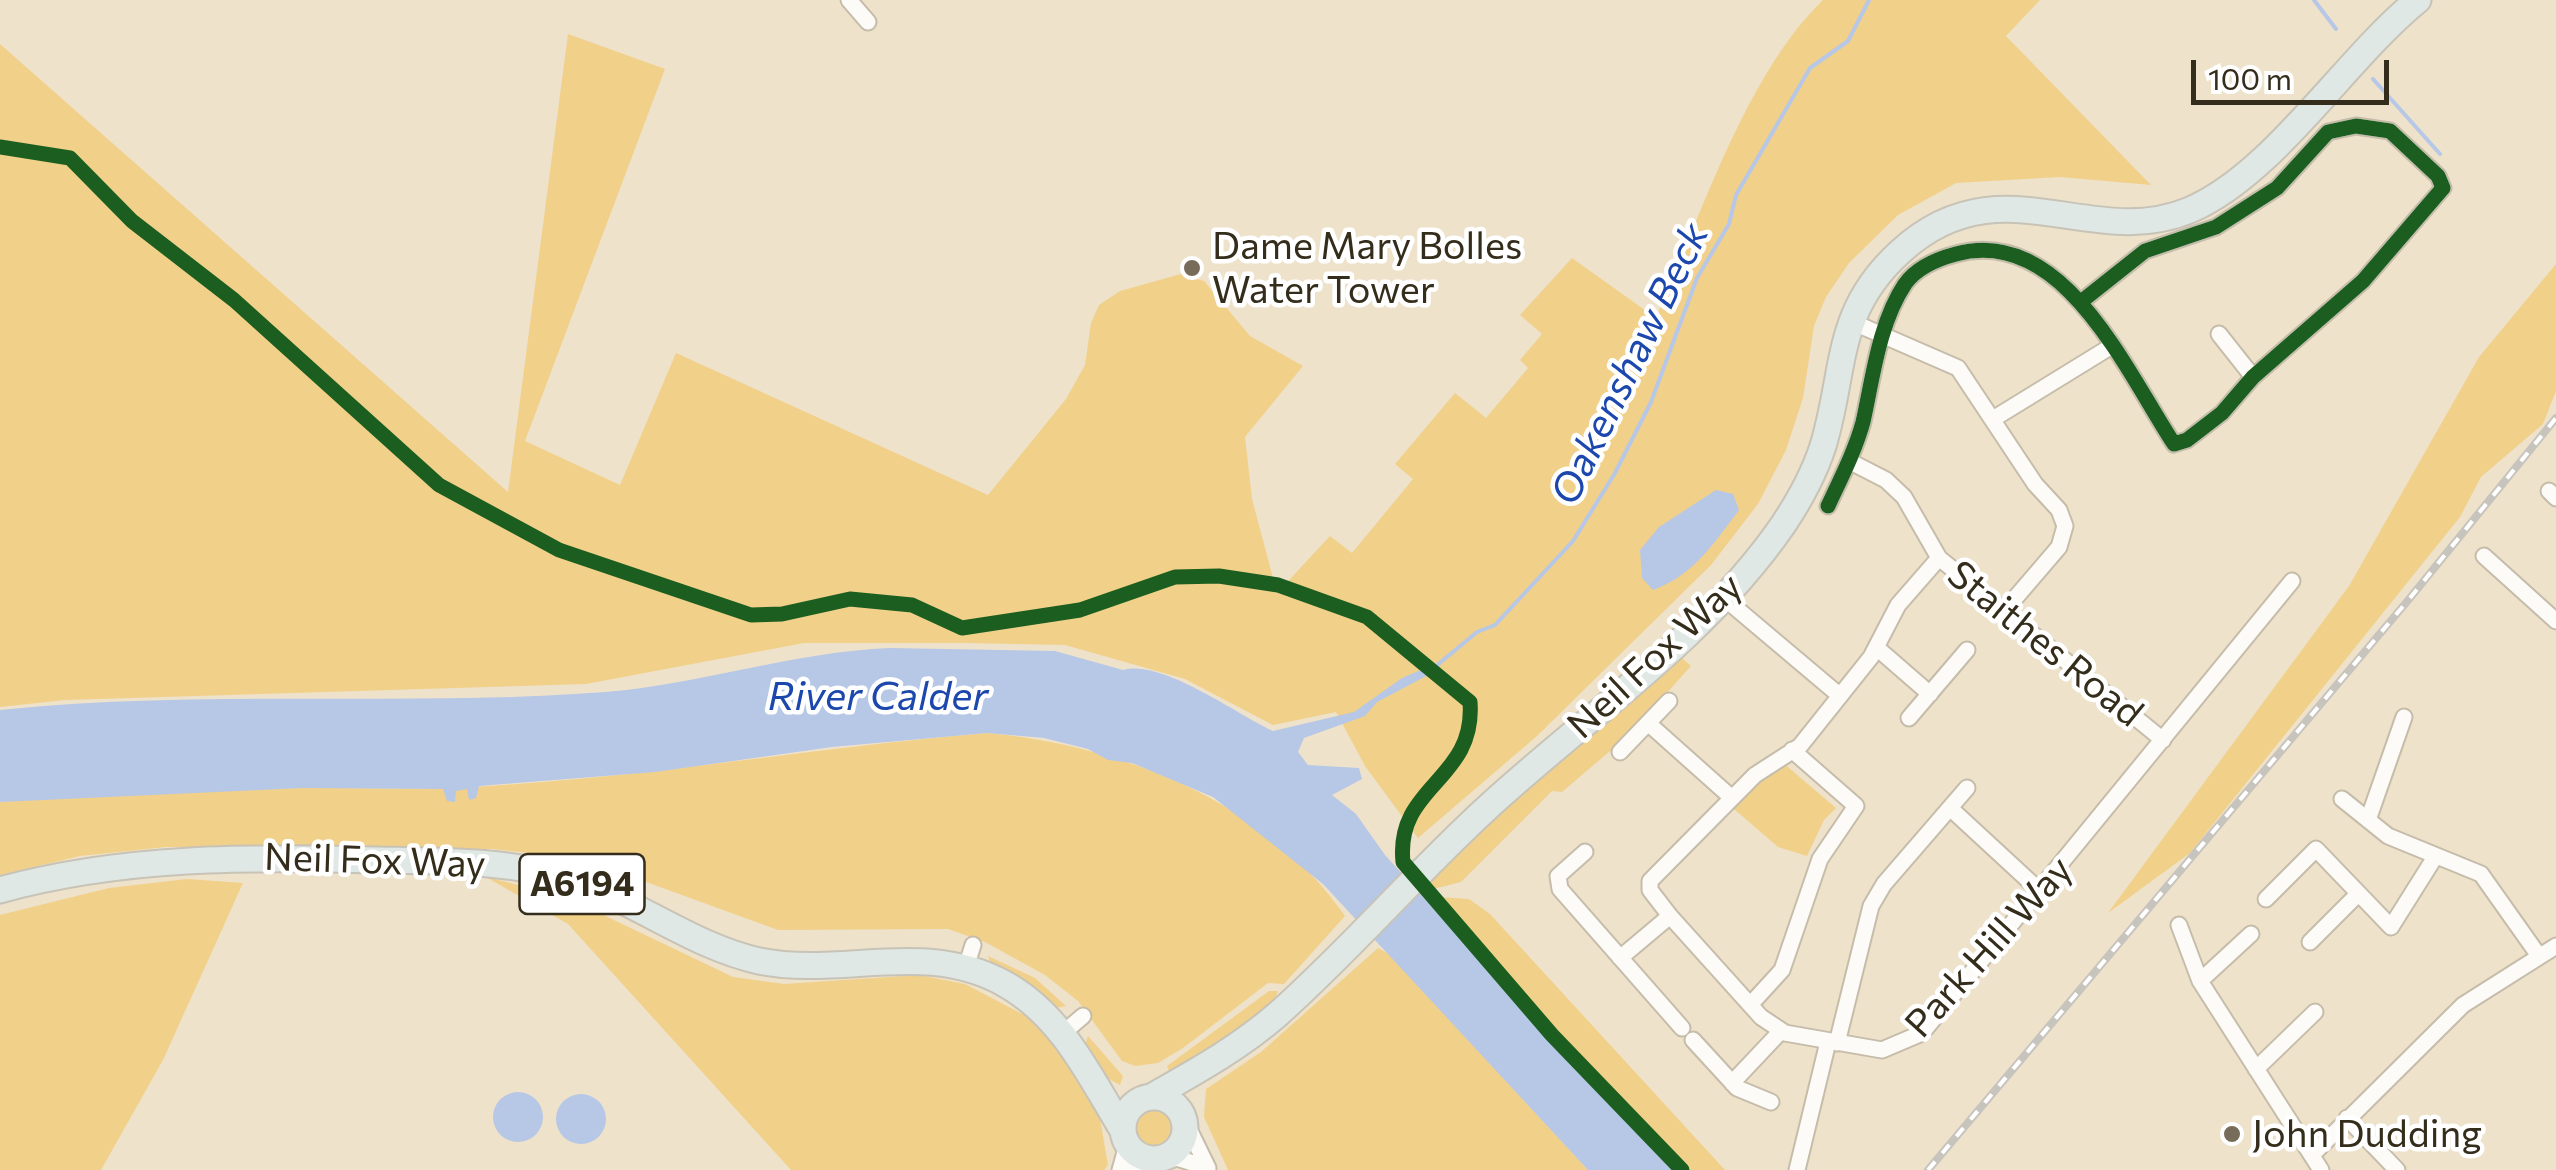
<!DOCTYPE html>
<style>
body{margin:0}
#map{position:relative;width:2556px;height:1170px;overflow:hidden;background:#eee2cb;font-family:Commissioner,sans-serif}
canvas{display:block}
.scale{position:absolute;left:2191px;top:60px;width:198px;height:45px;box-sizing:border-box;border:5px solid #352d1c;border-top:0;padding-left:12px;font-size:30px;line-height:35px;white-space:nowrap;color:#352d1c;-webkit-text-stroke:8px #fff;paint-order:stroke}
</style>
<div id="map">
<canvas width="2556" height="1170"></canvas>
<div class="scale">100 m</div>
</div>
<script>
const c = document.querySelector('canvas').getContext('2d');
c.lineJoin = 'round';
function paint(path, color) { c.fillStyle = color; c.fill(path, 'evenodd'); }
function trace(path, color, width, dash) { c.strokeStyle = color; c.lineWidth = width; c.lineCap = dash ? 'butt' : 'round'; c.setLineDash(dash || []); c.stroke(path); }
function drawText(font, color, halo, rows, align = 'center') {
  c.font = font + ' Commissioner,sans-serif'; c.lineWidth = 9; c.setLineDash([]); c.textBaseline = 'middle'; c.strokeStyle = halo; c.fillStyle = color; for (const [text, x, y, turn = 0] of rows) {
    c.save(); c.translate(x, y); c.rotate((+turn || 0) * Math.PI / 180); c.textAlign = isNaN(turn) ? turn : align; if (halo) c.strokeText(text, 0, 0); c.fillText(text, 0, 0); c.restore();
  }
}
paint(new Path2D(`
 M1823,0h217l-34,36 145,149 -91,-8 -104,6 -58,32 -49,48 -23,34 -12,29 -11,72 -17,52 -28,54 -47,61 -174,171 -119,102 -53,-72 -29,-54 -63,13 -88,-46 -120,-34 -100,-2h-161l-218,41 -521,16 -65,7v-663l508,448 60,-458 97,35 -140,372 95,44 56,-132 312,142 78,-96 19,-34 6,-42 8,-18 21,-14 61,-17 23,7 46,55 53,30 -58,71 7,62 25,94 53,-57 22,17 61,-74 -18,-15 60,-71 31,25 42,-50 -8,-8 22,-26 -22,-19 52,-57 84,60c44,-100 90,-244 167,-318z
 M2556,264v127l-13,33 -62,53 -21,40 -270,336 -82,60 241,-327 130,-229z
 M1682,658l9,8 -61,68 -68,58 -10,-1 -91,91 -32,8 -4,-6 38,-41z
 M987,733c134,12 280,69 358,183l-61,68 -16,-1 -85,65 -25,15 -23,3 -13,-5 -44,-60 -33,-26 -60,-33 -37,-13 -170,1 -195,-71 -91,-10 -326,-2 -86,9 -80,19v-73c100,-9 201,-12 302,-14 48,-1 96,2 144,0 182,-7 360,-40 541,-55z
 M1782,762l54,46 -12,12 -17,36 -29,-9 -44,-38 27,-35z
 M486,877l80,20 167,80 51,7 135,-9 46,9 61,32 30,29 42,62 10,58 -4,5h-313l-223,-246z
 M187,879l56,4 -80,177 -62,110h-101v-255l109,-27z
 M1440,897l29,2 21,15 235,256h-45z
 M1378,948l11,6 199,216h-360l-24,-53 2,-28 55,-37z
 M988,956l47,22 31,28 -10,2 -65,-43z
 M1269,991h9c-8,28 -82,67 -108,83l-3,-8z
 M1088,1036l35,40 -3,9 -13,-7 -22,-33z
 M1137 1128a21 21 0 1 1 42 0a21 21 0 1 1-42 0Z`), '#f1d08a');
paint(new Path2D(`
 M1716,490l17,4 6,16c-25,33 -45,65 -86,80l-11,-12 -2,-28 19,-23z
 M890,648l165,3 68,19c39,-11 113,44 150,61l81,-19 48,-34 26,-11 4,6 -55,29 -12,14 -61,22 -6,14 10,13 51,3 3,11 -30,16 24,19 29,41 287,315h-84l-265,-286 -110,-87 -81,-34 -24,-3 -20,-11 -44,-11 -57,-5 -155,14 -177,25 -176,14 -3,12 -7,2 -2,-11 -11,2 -1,11 -8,-1 -4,-12 -140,-1 -303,14v-92c201,-21 405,-3 606,-18 96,-8 187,-40 284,-44z
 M493 1117a25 25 0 1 1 50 0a25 25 0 1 1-50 0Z
 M556 1119a25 25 0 1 1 50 0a25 25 0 1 1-50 0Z`), '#b7c7e6');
trace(new Path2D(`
 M2314,0l22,29
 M2373,79l67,75
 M1430,671l47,-39 18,-7 78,-84 42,-68 36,-71 46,-124 32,-54 7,-29 74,-127 38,-27 21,-41`), '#b7c7e6', 4);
const minor = new Path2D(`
 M849,0l19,22
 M1850,321l108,47 77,116 24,26 6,16 -6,21 -54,63
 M2219,334l34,43
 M1993,419l117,-72
 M1849,461l37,19 18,17 35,61 224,182
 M2549,491l7,7
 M1828,506c13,-28 27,-55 35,-84 10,-45 16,-99 42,-138 12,-17 32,-25 51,-30 107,-29 170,117 218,190l13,-4 35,-27 31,-36 110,-96 80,-93 -5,-12 -48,-45 -34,-5 -28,6 -51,56 -61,39 -71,24 -63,50
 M2484,556l72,65
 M1939,558l-41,47 -27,52 -71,89 -45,29 -105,106v9l20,26 91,101 24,16 97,17 40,-17 370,-452
 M1724,598l115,97
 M1877,648l53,46
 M1909,718l58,-68
 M1649,724l83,74
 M1620,752l49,-51
 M2342,799l46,37 93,38 58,82
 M1950,808l91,84
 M2368,820l36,-103
 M1585,852l-27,24 2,13 122,139
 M2266,899l50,-50 75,78 44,-70
 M2179,925l21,56 121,189
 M2310,942l48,-48
 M1620,958l50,-42
 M966,967l7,-22
 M2200,981l51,-47
 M1750,1005l32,-35 38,-111 36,-53 -64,-56
 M1063,1033l20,-17
 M1693,1040l44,48 34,14
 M1837,1043l34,-137 13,-22 83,-96
 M2256,1069l59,-57
 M1732,1083l49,-52
 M2347,1118l50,52
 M2312,1155l151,-150 93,-59
 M1120,1170l7,-25
 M1134,1170l43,-12 31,10 -24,-49
 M1797,1170l31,-128`);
const primary = new Path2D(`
 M0,890c123,-34 250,-33 376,-30 66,1 133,0 196,20 65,21 120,66 187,81 84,17 166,-22 246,23 57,32 84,91 117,145
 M1123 1128a31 31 0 1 1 62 0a31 31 0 1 1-62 0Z
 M1151,1097c44,-25 88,-49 127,-83 73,-65 137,-140 209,-206 101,-93 217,-169 296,-283 16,-24 31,-51 40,-79 23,-76 11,-134 77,-194 100,-92 190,0 290,-42 84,-36 155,-151 228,-210`);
trace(minor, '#c6bcaa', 19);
trace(primary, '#c8c3b7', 29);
trace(minor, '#fcfbf7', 15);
trace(primary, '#e0e8e5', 25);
const rail = new Path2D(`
 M1928,1170l482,-572 146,-180`);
trace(rail, '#c7c3bd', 8);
trace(rail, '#fff', 4, [11]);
trace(new Path2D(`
 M0,147l70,11 62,63 102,79 205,185 120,65 192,65 31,-1 68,-15 62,6 50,23 118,-18 95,-33 44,-1 59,9 89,32 103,85c6,79 -75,83 -67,160l149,173 130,135
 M1828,506c13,-28 27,-55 35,-84 10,-45 16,-99 42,-138 12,-17 32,-25 51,-30 107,-29 170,117 218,190l13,-4 35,-27 31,-36 110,-96 80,-93 -5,-12 -48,-45 -34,-5 -28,6 -51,56 -61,39 -71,24 -63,50`), '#1b5e20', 15);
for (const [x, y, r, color] of [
 [1192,268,10,"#766c59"],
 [2232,1134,10,"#766c59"]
]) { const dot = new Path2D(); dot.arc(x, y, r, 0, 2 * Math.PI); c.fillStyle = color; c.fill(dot); trace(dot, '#fff', 4); }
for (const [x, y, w] of [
 [582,884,125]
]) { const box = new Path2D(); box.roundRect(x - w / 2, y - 30, w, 60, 8); c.fillStyle = '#fff'; c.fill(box); trace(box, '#352d1c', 2.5); }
drawText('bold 35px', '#352d1c', null, [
 ["A6194",582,884]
]);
drawText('38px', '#352d1c', '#fff', [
 ["Dame Mary Bolles",1212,246],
 ["Water Tower",1212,290],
 ["John Dudding",2252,1134]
], 'left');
drawText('38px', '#352d1c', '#fff', [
 ["Staithes Road",2045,644,39],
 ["Neil Fox Way",1655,656,-43],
 ["Neil Fox Way",375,861,2],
 ["Park Hill Way",1989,947,-48]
]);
drawText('italic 40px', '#1c48ae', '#fff', [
 ["Oakenshaw Beck",1630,364,-64],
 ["River Calder",878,697]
]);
</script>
